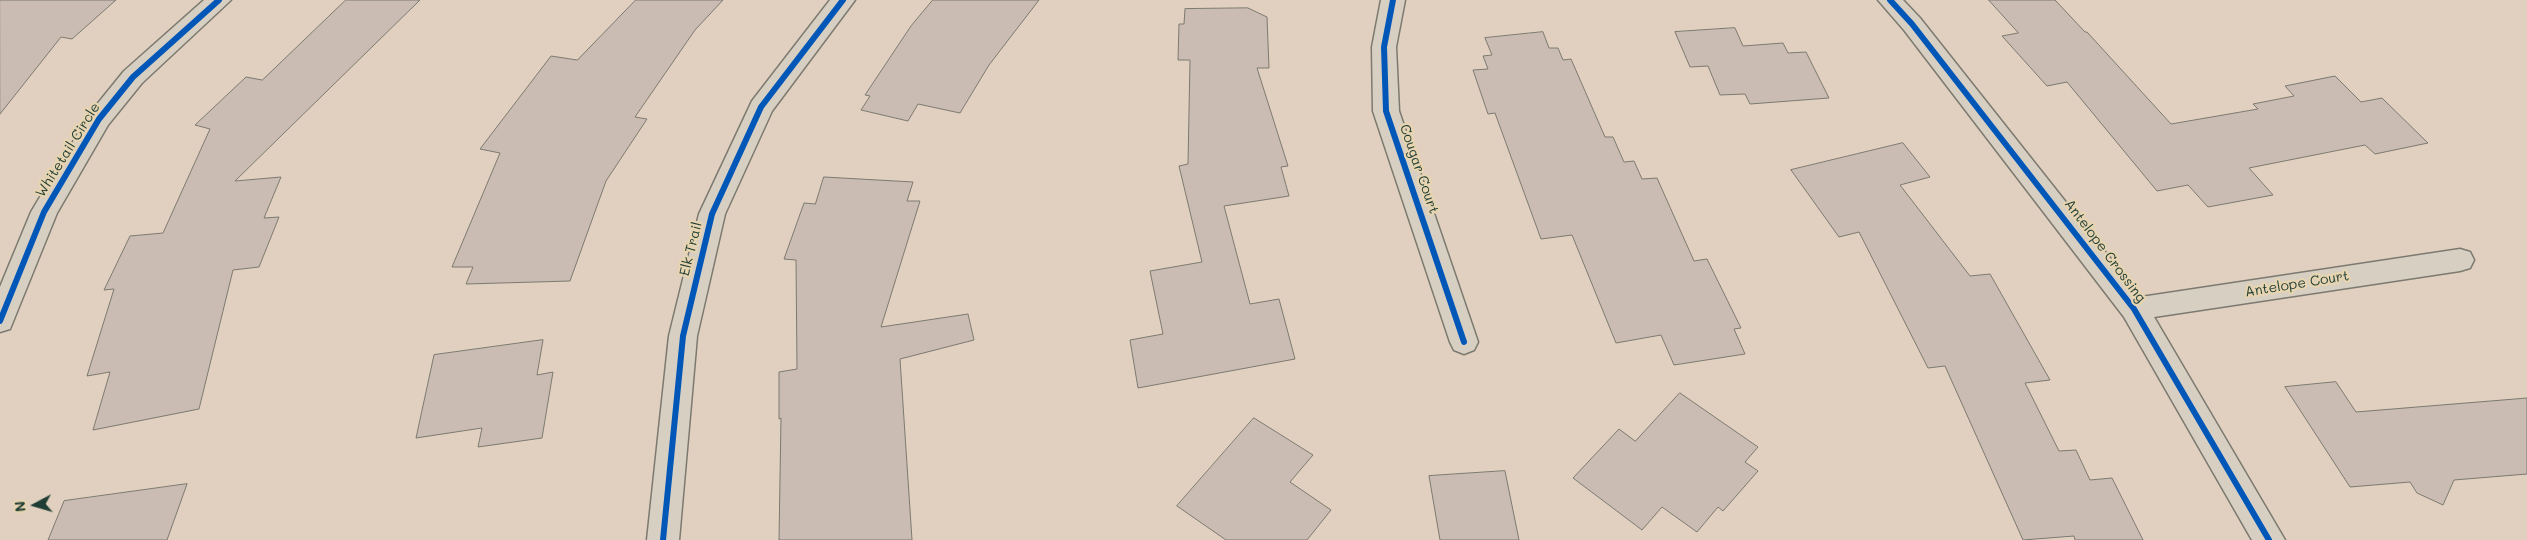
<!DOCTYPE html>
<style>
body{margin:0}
#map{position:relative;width:2527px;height:540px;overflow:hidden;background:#e1d0bf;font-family:Mali,sans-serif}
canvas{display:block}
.north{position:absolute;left:10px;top:480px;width:50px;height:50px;-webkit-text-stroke:4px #e7d4b1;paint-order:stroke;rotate:264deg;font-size:14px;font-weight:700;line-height:20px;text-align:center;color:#1f3d34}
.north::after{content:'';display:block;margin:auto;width:18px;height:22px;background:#1f3d34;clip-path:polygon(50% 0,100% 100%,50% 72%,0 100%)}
</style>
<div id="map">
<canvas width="2527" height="540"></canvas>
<div class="north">N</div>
</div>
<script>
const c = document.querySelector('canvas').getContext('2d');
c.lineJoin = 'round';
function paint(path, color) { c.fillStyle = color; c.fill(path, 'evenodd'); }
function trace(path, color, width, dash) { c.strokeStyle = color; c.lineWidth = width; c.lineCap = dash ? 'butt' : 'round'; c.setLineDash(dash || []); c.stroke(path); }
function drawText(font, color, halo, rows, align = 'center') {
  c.font = font + ' Mali,sans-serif'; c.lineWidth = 4.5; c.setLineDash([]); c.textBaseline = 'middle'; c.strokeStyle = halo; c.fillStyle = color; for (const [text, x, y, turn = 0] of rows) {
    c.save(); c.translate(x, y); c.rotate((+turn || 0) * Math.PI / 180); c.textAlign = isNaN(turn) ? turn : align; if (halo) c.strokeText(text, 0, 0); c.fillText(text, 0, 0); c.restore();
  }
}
const building = new Path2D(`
 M0,0h116l-44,39 -11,-2 -61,77z
 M346,0h74l-185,181 46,-4 -17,41 15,-1 -20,50 -26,3 -34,139 -106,21 17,-58 -23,4 27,-87 -10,1 26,-54 33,-3 47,-104 -15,-4 51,-48 16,3z
 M636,0h87l-28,30 -60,87 12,2 -41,62 -36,100 -104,3 7,-17h-21l48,-114 -20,-4 71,-93 26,4z
 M933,0h106l-50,65 -29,48 -42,-9 -10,17 -47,-11 9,-14 -5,-1 46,-69z
 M1989,0h66l30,32h2l84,92 87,-15 -5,-5 41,-8 -9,-10 50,-10 26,26 21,-4 46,45 -53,11 -10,-9 -116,23 24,27 -65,12 -20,-22 -31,6 -90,-109 -20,4 -45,-50 16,-3z
 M1248,8l19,9 2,51h-12l31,98 -7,1 8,29 -65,10 26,98 29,-5 16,60 -157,29 -8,-48 33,-6 -13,-63 52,-9 -23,-96 9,-2 2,-104h-12l1,-36h5l1,-15z
 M1735,28l8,18 40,-3 5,10 18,-1 23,46 -79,6 -5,-10 -25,1 -12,-29 -18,1 -15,-35z
 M1543,32l6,16h9l5,12 8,-1 34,78h8l11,25 10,-1 8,18 15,-1 37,83 13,-2 34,69 -7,1 11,25 -71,11 -13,-30 -45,8 -44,-108 -31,4 -46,-126 -7,1 -15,-44 15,-1 -5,-13 9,-1 -7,-17z
 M1903,143l27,34 -30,8 70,91 20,-2 60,106 -25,3 34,68 17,-1 14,30 22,-2 31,62h-68l-1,-4 -51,4 -78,-174 -17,2 -69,-136 -20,5 -48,-67z
 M824,177l89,5 -6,19h13l-39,126 87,-13 6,26 -74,19 12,181h-133l2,-122 -2,1v-47l18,-3 -1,-109 -12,-1 20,-56 11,1z
 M543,340l-6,35 16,-3 -11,66 -64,9 4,-19 -66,10 18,-83z
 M2336,382l20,30 171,-14v76l-73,6 -11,25 -26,-12 -7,-11 -60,5 -65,-100z
 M1680,393l78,54 -13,15 13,9 -35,40 -5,-4 -21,25 -35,-25 -20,23 -69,-52 46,-49 16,12z
 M1254,418l59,37 -23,27 41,28 -24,30h-81l-49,-34z
 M1505,471l14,69h-79l-11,-64z
 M187,484l-20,56h-119l16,-39z`);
paint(building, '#cabcb2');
trace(building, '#7c7a70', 1);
const minor = new Path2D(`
 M204,0h27l-89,83 -34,42 -51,88 -47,116 -10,3v-45l31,-75 59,-99 34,-42z
 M830,0h25l-83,111 -47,103 -28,122 -18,204h-32l22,-204 30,-122 53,-113z
 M1381,0h24l-9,47 3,64 79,231 -4,8 -10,4 -10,-4 -4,-8 -77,-231 -1,-64z
 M1878,0h25l17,18 221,279 319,-48 10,3 4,8 -4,8 -10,3 -306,46 131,223h-33l-128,-223 -220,-287z`);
trace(minor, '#7c7a70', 3);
paint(minor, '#d7cfc2');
trace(new Path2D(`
 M1393,0l-9,47 2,64 78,231
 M1890,0l22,24 222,285 135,231
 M0,321l44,-109 55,-93 34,-42 86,-77
 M663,540l20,-204 29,-122 49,-107 82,-107`), '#0057b8', 6);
drawText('14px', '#1f3d34', '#e7d4b1', [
 ["Whitetail Circle",68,150,-58],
 ["Cougar Court",1419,169,71],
 ["Elk Trail",691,249,-76],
 ["Antelope Crossing",2105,251,53],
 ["Antelope Court",2297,284,-9]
]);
</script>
